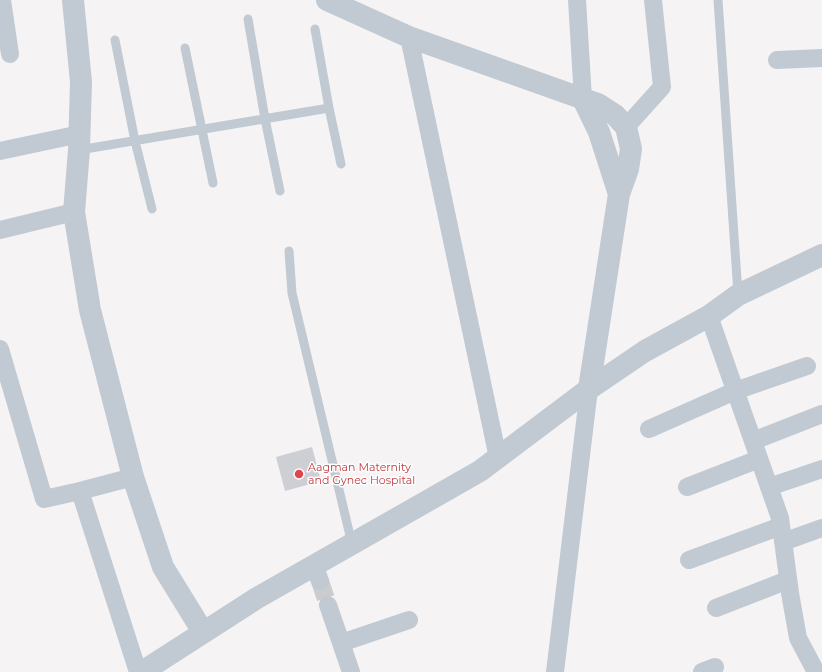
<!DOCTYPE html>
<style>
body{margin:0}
canvas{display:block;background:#f5f3f3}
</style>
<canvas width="822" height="672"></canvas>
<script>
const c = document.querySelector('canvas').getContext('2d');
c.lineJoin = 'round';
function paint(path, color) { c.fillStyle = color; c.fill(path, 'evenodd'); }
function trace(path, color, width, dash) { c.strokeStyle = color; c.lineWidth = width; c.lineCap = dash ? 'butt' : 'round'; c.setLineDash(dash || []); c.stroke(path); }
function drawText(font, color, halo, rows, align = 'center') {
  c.font = font + ' Montserrat,sans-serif'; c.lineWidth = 3; c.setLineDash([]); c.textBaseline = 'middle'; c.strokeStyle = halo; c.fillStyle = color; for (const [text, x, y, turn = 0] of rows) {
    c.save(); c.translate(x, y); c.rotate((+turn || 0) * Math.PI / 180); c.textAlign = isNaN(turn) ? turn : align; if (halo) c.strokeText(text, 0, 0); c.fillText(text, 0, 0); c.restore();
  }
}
paint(new Path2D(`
 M312,447l9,34 -36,10 -9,-34z`), '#cdcfd5');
trace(new Path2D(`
 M320,581l8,24`), '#caccce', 18, [18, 9]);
trace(new Path2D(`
 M718,0l20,294
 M248,19l17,100 15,72
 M115,40l20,101 17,68
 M185,48l28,135
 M329,108l12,56
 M79,150l250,-42 -14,-79
 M289,251l3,42 60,251`), '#c1cad2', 9);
trace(new Path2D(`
 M2,0l8,54
 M577,0l6,99
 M409,37l89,421
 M777,60l45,-2
 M626,127l36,-40 -9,-87
 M0,151l80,-17
 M0,230l74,-18
 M709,316l71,202 10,75 8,45 18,34
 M0,349l44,150 36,-8
 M649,429l86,-38 72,-25
 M753,441l69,-27
 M133,477l-53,14 58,181
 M687,487l72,-28
 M769,487l53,-18
 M783,542l39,-14
 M689,560l92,-34
 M314,565l6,16
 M328,605l23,67
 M716,608l72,-28
 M341,643l68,-23
 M555,672l34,-283
 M702,672l13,-5`), '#c1cad2', 18);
trace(new Path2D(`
 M73,0l8,82 -2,68 -5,62 16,98 43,167 30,90 40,65
 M327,0l82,37 189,67 17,11 11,12 5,22 -3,20 -9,25 -30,195
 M583,99l16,33 20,62
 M142,672l115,-74 223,-127 109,-82 56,-38 64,-35 29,-21 84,-40`), '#c1cad2', 22);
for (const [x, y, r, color] of [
 [299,474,5,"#e0444e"]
]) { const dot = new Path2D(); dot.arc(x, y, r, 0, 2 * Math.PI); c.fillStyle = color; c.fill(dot); trace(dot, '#fff', 1.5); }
drawText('11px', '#be3a42', '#fff', [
 ["Aagman Maternity",308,468],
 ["and Gynec Hospital",308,481]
], 'left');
</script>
